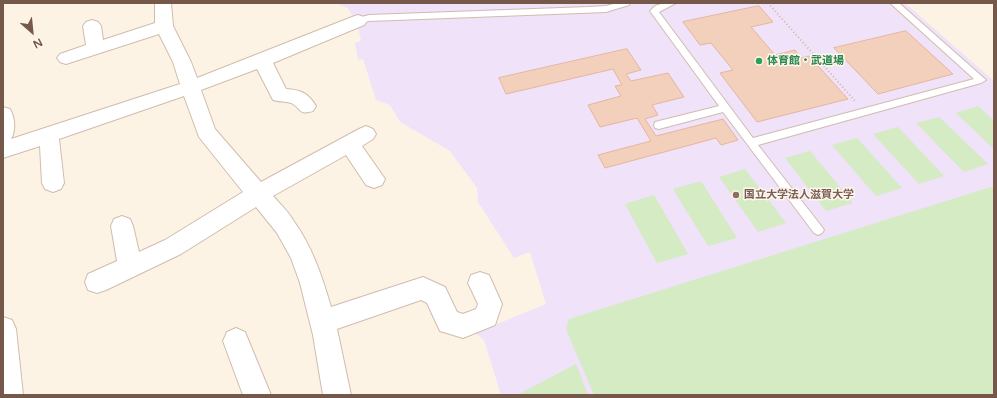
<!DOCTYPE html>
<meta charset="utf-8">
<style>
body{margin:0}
#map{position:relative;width:997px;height:398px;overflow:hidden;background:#fdf3e5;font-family:"Varela Round",sans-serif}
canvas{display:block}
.frame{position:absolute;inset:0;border:4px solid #76584a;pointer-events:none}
.north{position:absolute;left:12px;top:12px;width:40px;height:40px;-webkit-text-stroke:3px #fff7ec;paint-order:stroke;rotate:153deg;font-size:11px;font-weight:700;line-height:16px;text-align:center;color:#76584a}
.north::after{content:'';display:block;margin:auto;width:14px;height:18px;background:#76584a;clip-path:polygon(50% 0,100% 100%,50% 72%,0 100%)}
</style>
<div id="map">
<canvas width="997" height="398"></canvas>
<div class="frame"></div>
<div class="north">N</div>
</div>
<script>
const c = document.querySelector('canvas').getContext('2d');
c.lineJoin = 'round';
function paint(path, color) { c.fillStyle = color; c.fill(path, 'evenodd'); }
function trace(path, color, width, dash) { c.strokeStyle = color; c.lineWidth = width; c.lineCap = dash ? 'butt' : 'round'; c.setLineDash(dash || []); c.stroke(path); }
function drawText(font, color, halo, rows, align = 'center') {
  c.font = font + ' "Varela Round","Noto Sans JP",sans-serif'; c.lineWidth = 3; c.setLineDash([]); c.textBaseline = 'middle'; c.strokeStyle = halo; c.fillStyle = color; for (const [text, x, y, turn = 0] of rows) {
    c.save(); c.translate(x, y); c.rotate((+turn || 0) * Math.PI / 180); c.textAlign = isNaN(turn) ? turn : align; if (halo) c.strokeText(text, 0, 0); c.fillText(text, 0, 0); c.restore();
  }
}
paint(new Path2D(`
 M336,3h569l89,78v314h-493l-17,-55 -9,-7 71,-29 -16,-52 -16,6 -36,-56 -1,-14 -27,-37 -50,-29 -10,-17 -14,-5 -13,-41 -5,1 -3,-17 6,-2 -3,-14 -10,-19z`), '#f0e2f9');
paint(new Path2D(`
 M978,106l16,15v28l-38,-36z
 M939,117l49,47 -24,8 -48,-49z
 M898,127l46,49 -25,8 -46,-50z
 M857,138l45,50 -26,8 -44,-51z
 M810,151l43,52 -27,8 -41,-53z
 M745,169l41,54 -28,9 -39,-55z
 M701,181l36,57 -29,8 -35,-57z
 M994,186v209h-400l-28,-66 3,-10z
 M654,195l34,59 -31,9 -32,-59z
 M576,364l12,31h-71z`), '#d4ebc3');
const building = new Path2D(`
 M759,6l14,16 -22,5 24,28 20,-5 6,8 8,-2 39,43 -91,23 -37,-49 13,-3 -22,-27 -11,2 -17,-23z
 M906,31l47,43 -75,20 -44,-46z
 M627,49l14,21 -15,4 5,7 37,-8 16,24 -32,8 6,10 -13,4 11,17 67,-17 15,21 -17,5 -5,-7 -111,30 -7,-13 53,-14 -14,-23 -37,9 -12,-22 33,-9 -6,-10 7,-1 -9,-16 -107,25 -7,-16z`);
paint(building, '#f2d0bc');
trace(building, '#e5b69c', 1);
const service = new Path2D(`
 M617,3h13l-1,2 -23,7 -237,9 -11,3 -4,-3 1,-2 14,-4 220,-8 17,-1z
 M664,3h12l-17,9 94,126 221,-59 -84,-76h9l87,77 -5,3 -223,62 64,82 2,3 -2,3 -4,2 -4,-2 -91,-121 -64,17 -4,-1 -1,-3 1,-3 64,-16 -69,-95 5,-5z`);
const minor = new Path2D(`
 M155,3h16l2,23 18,36 6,16 155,-61 6,-2 6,2 3,4 -3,4 -91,38 13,26c15,1 22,4 30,17l-3,5c-14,4 -11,-1 -20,-7 -4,-3 -14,-2 -20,-4l-16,-31 -56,21 14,39 46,53 98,-53 7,-3 7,3 3,5 -3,5 -11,7 23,33 -3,6 -8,3 -8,-3 -20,-30 -73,41c7,8 15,15 20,24 19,26 29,56 38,87l92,-30 22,10 12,25 6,2 13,-5 2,-5 -10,-21 3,-8 9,-3 9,3 13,29 -7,21 -32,13 -23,-7 -13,-28 -6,-3 -84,29 14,66h-28l-10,-60 -13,-52 -9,-25 -14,-25 -21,-26 -75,47 -75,36 -9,3 -9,-3 -3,-8 3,-8 29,-13 -6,-35 3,-7 8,-3 8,3 3,7 6,26 26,-12 78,-48 -44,-55 -15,-41 -125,43 5,44 -3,6 -8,3 -8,-3 -3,-6 -2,-37 -37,12v-51l7,2c5,9 6,21 1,30l169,-55 -7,-22 -14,-28 -93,30 -6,-2 -3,-4 3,-4 26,-9 -3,-19 3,-4 6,-2 6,2 3,4 2,14 52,-17z
 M3,317l9,3 4,9 7,66h-20z
 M236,328l9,4 26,63h-28l-20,-54 4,-9z`);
trace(service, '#d0bcae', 2);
trace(minor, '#d0bcae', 2);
trace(new Path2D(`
 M768,3l87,98`), '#d7b39f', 2, [1, 2.5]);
paint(service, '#fff');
paint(minor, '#fff');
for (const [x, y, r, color] of [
 [759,61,4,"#2e9e5b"],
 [736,195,4,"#8d6e63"]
]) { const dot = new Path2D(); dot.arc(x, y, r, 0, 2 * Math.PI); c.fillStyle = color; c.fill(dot); trace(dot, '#fff7ec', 1.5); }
drawText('bold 11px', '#27864d', '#fff7ec', [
 ["体育館・武道場",767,61]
], 'left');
drawText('bold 11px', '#785e54', '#fff7ec', [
 ["国立大学法人滋賀大学",744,195]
], 'left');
</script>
